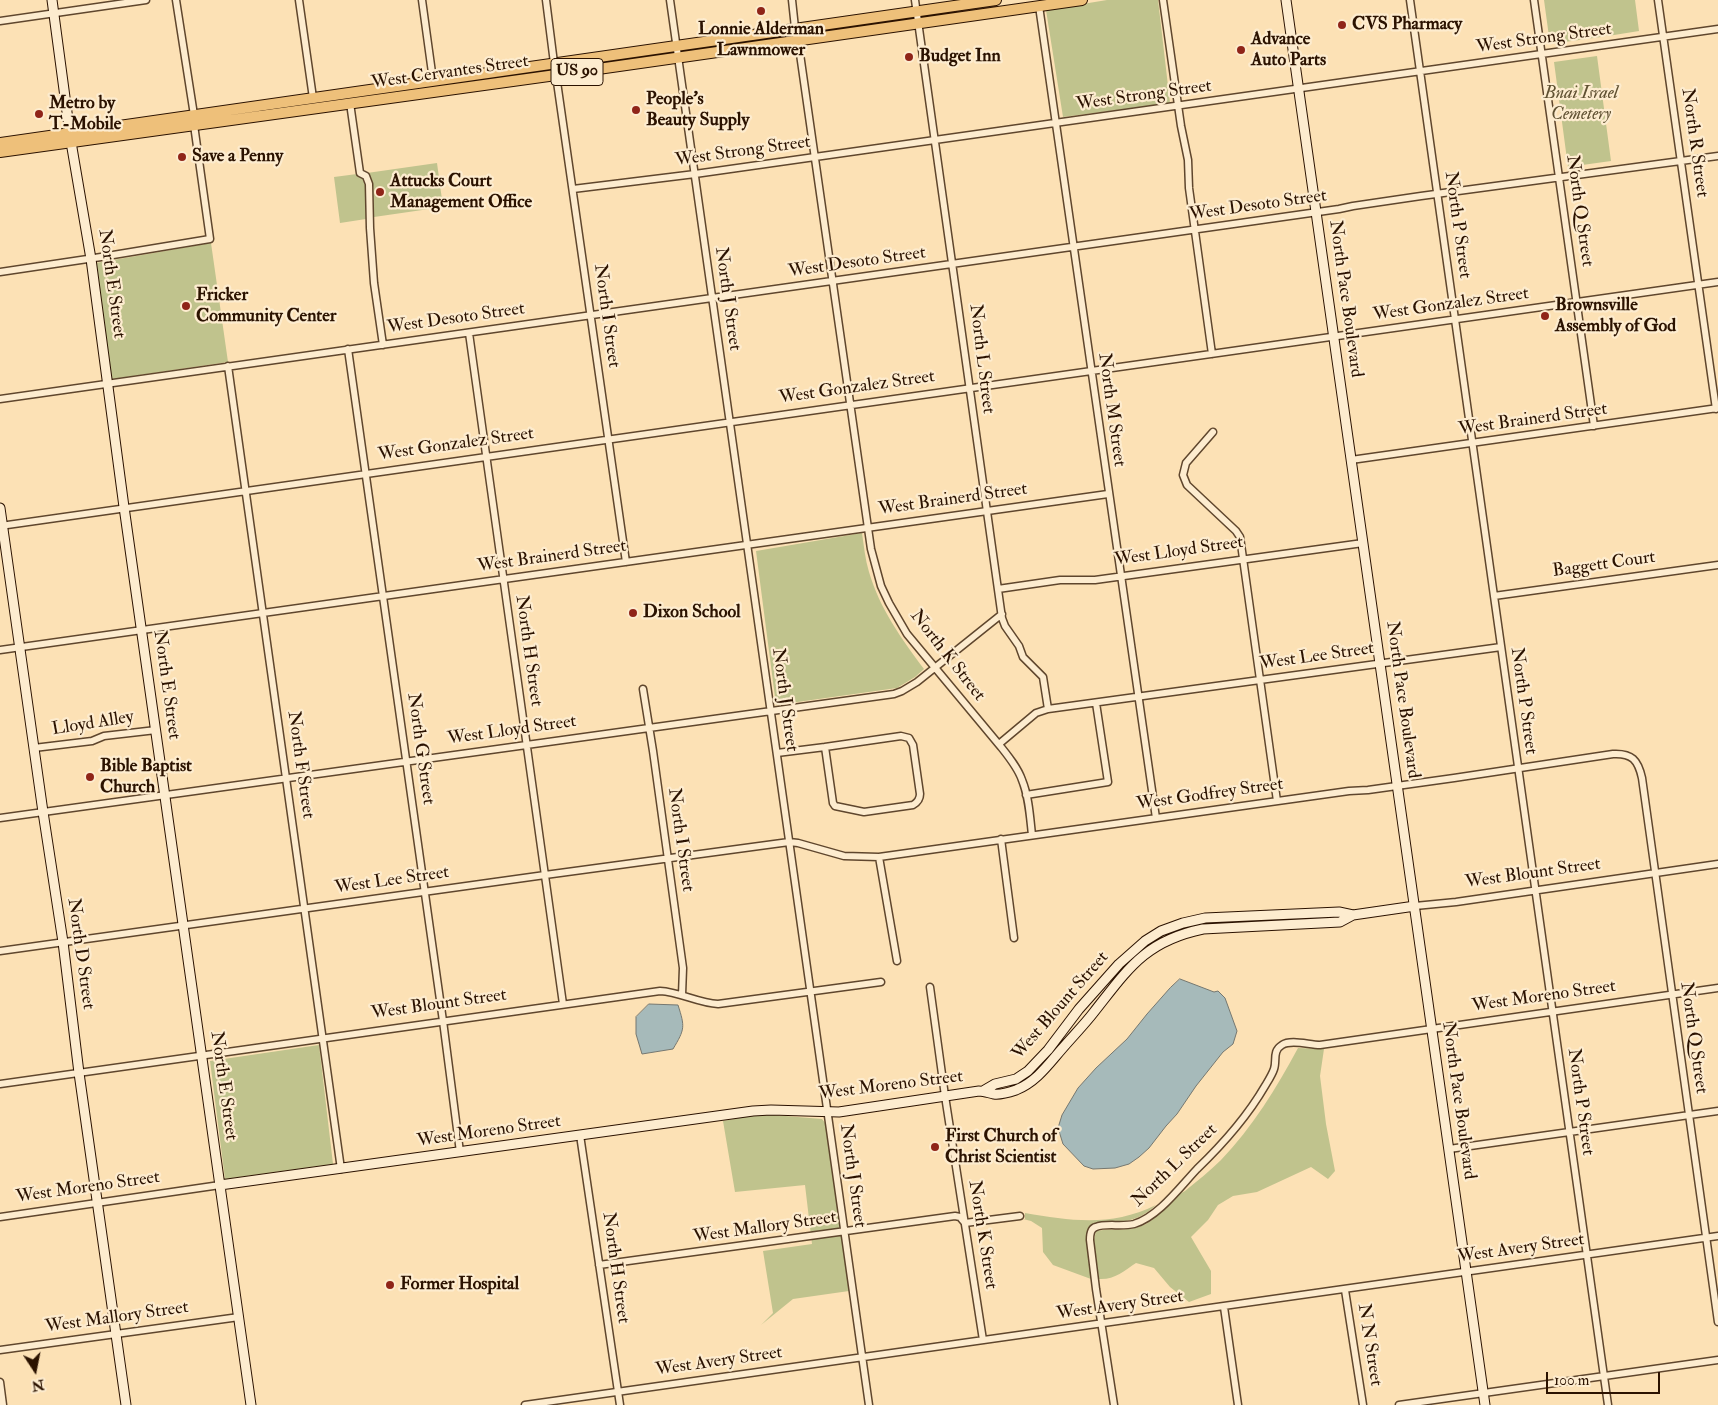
<!DOCTYPE html>
<style>
body{margin:0}
#map{position:relative;width:1718px;height:1405px;overflow:hidden;background:#fce1b5;font-family:"IM FELL Double Pica",serif}
canvas{display:block}
.north{position:absolute;left:10px;top:1345px;width:50px;height:50px;-webkit-text-stroke:4px #fdeccf;paint-order:stroke;rotate:169deg;font-size:14px;font-weight:700;line-height:20px;text-align:center;color:#2b1200}
.north::after{content:'';display:block;margin:auto;width:18px;height:22px;background:#2b1200;clip-path:polygon(50% 0,100% 100%,50% 72%,0 100%)}
.scale{position:absolute;left:1546px;top:1372px;width:114px;height:22px;box-sizing:border-box;border:2px solid #2b1200;border-top:0;padding-left:6px;font-size:15px;line-height:18px;white-space:nowrap;color:#2b1200;-webkit-text-stroke:4px #fdeccf;paint-order:stroke}
</style>
<div id="map">
<canvas width="1718" height="1405"></canvas>
<div class="north">N</div>
<div class="scale">100 m</div>
</div>
<script>
const c = document.querySelector('canvas').getContext('2d');
c.lineJoin = 'round';
function paint(path, color) { c.fillStyle = color; c.fill(path, 'evenodd'); }
function trace(path, color, width, dash) { c.strokeStyle = color; c.lineWidth = width; c.lineCap = dash ? 'butt' : 'round'; c.setLineDash(dash || []); c.stroke(path); }
function drawText(font, color, halo, rows, align = 'center') {
  c.font = font + ' "IM FELL Double Pica",serif'; c.lineWidth = 4.5; c.setLineDash([]); c.textBaseline = 'middle'; c.strokeStyle = halo; c.fillStyle = color; for (const [text, x, y, turn = 0] of rows) {
    c.save(); c.translate(x, y); c.rotate((+turn || 0) * Math.PI / 180); c.textAlign = isNaN(turn) ? turn : align; if (halo) c.strokeText(text, 0, 0); c.fillText(text, 0, 0); c.restore();
  }
}
paint(new Path2D(`
 M1107,0h51l12,103 -107,14 -17,-107z
 M1544,0h91l4,31 -31,5 -1,-1 -6,2 -51,7z
 M1597,56l14,105 -43,6 -14,-105z
 M437,163l6,44 -69,10 -1,-33 -6,-11z
 M357,174l6,5 2,6 1,34 -26,4 -6,-46z
 M211,243l17,119 -116,17 -16,-116z
 M862,533c2,13 3,26 7,39 11,37 32,66 55,97l-9,8 -18,11 -121,17 -20,-154z
 M319,1045l14,119 -108,15 -15,-118z
 M1298,1048l26,1 -4,27 6,48 9,47 -7,8 -17,-12 -54,25 -24,4 -15,9 -10,15 -17,17 20,34v23l-22,8 -19,-15 -16,-19 -18,-5c-12,8 -22,17 -37,16l-5,-39 2,-9c17,-4 32,2 50,-7 15,-8 24,-26 39,-33 12,-10 25,-20 36,-31 31,-32 56,-73 77,-112z
 M761,1114l61,5 4,5 23,167 -56,8 -32,26 12,-12 -10,-62 49,-7 -7,-59 -70,7 -12,-71z
 M1156,1205c-10,10 -23,16 -37,17 -10,0 -20,-2 -28,3l-4,10 4,44 -38,-14 -10,-13 -1,-24 -11,-7 -8,-2h2v-6c47,8 86,14 131,-8z`), '#c0c38d');
const water = new Path2D(`
 M1180,979l34,13 4,-1 7,7 12,33 -4,13 -10,8 -27,34 -19,28 -11,12 -17,22 -10,9 -10,7 -14,4 -22,1 -9,-3 -21,-22 -5,-16 4,-13 16,-27 18,-20 31,-29 20,-25 23,-26z
 M649,1004l29,1c7,22 7,24 -5,44l-31,5 -6,-20v-17z`);
paint(water, '#a6baba');
trace(water, '#757770', 1);
const street = new Path2D(`
 M176,0l18,115
 M299,0l14,98
 M422,0l11,80
 M546,0l8,63
 M670,0l199,1405
 M792,0l3,28
 M915,0l87,618 3,8 14,20 4,11 20,20 5,32
 M1163,0l18,126 7,34 1,28 23,166
 M1410,0l198,1405
 M1534,0l60,426
 M1658,0l58,409
 M1039,6l117,812
 M0,21l146,-21
 M798,40l73,509 10,37 8,17 18,31 94,113c8,10 17,21 21,33 7,17 8,37 10,55
 M556,75l70,487
 M350,103l10,70 6,3 3,8 1,44 4,55 9,62
 M573,189l122,-15 1023,-145
 M0,272l101,-15 109,-18 -16,-114
 M469,333l94,671
 M348,349l95,672 17,131
 M228,366l113,803
 M0,399l1339,-190 14,-3 68,-10 297,-40
 M1213,432l-27,31 -3,12 4,10 49,46 4,6 37,264
 M1351,460l367,-52
 M0,526c573,-83 1146,-162 1718,-244
 M998,589l62,-9h35l268,-37
 M1494,596l224,-31
 M0,650l1108,-156
 M643,689l10,62 30,217 -1,27
 M901,736l8,2 4,7 7,49c0,5 -2,8 -7,11l-49,7 -29,-6 -2,-3 -8,-56z
 M999,744l37,-31 12,-4 453,-62
 M34,748l58,-7 12,-5 52,-6
 M777,753l48,-6
 M1026,795l82,-13 -12,-79
 M0,818l894,-124 8,-3 15,-9 85,-68
 M1001,839l13,99
 M879,857l18,104
 M1415,906l41,-4 262,-38
 M0,951l545,-76 244,-33 9,1 46,13 35,1 470,-66 19,-1 86,-12 159,-24c19,-1 25,6 29,24l76,544
 M930,987l15,109 38,244
 M0,1084l660,-93c20,1 38,12 58,13l163,-22
 M580,1135l40,270
 M1449,1149l269,-38
 M0,1217l220,-32
 M599,1265l356,-49 5,1 5,6 55,-7
 M1345,1290l18,115
 M1224,1307l14,98
 M0,1350l239,-33
 M0,1382l3,23
 M525,1405l1193,-169
 M1114,1405l-18,-116 -6,-49c0,-5 1,-12 6,-13 9,-4 26,0 38,-3 24,-7 46,-37 63,-55 26,-25 50,-52 68,-83 3,-5 7,-11 9,-17 3,-8 -2,-18 8,-24 9,-6 27,0 38,0l398,-57
 M1399,1405l319,-45`);
const secondary = new Path2D(`
 M52,0l19,142 20,117 33,248 127,898
 M1286,0l199,1405
 M0,508l43,304 20,130 16,131 47,332
 M983,1091l12,-7 21,-5 12,-8 20,-21 31,-41 40,-45 26,-23 16,-10 22,-8 22,-5 134,-6 14,3
 M220,1185l533,-74 18,-1 68,2 140,-21c5,0 10,2 15,3 7,1 16,-2 22,-4 20,-8 32,-25 45,-40 11,-13 23,-25 33,-38 34,-43 51,-71 109,-83l137,-7 13,-7 62,-9`);
const primary = new Path2D(`
 M0,143l996,-143
 M0,152l556,-77 526,-75`);
trace(street, '#5f462d', 9);
trace(secondary, '#2b1200', 11);
trace(primary, '#2b1200', 12);
trace(street, '#fdeccf', 6);
trace(secondary, '#fdeccf', 9);
trace(primary, '#eec07a', 10);
for (const [x, y, r, color] of [
 [761,11,5,"#8f2418"],
 [1342,25,5,"#8f2418"],
 [1241,50,5,"#8f2418"],
 [909,57,5,"#8f2418"],
 [636,110,5,"#8f2418"],
 [39,114,5,"#8f2418"],
 [182,157,5,"#8f2418"],
 [380,192,5,"#8f2418"],
 [186,306,5,"#8f2418"],
 [1545,316,5,"#8f2418"],
 [633,613,5,"#8f2418"],
 [90,777,5,"#8f2418"],
 [935,1147,5,"#8f2418"],
 [390,1285,5,"#8f2418"]
]) { const dot = new Path2D(); dot.arc(x, y, r, 0, 2 * Math.PI); c.fillStyle = color; c.fill(dot); trace(dot, '#fdeccf', 2); }
for (const [x, y, w] of [
 [577,72,52]
]) { const box = new Path2D(); box.roundRect(x - w / 2, y - 13.5, w, 27, 4); c.fillStyle = '#fdeccf'; c.fill(box); trace(box, '#2b1200', 1); }
drawText('bold 16px', '#2b1200', null, [
 ["US 90",577,72]
]);
drawText('bold 18px', '#2b1200', '#fdeccf', [
 ["CVS Pharmacy",1352,25],
 ["Lonnie Alderman",761,30,"center"],
 ["Lawnmower",761,51,"center"],
 ["Advance",1251,40],
 ["Auto Parts",1251,61],
 ["Budget Inn",919,57],
 ["People's",646,100],
 ["Beauty Supply",646,121],
 ["Metro by",49,104],
 ["T-Mobile",49,125],
 ["Save a Penny",192,157],
 ["Attucks Court",390,182],
 ["Management Office",390,203],
 ["Fricker",196,296],
 ["Community Center",196,317],
 ["Brownsville",1555,306],
 ["Assembly of God",1555,327],
 ["Dixon School",643,613],
 ["Bible Baptist",100,767],
 ["Church",100,788],
 ["First Church of",945,1137],
 ["Christ Scientist",945,1158],
 ["Former Hospital",400,1285]
], 'left');
drawText('18px', '#2b1200', '#fdeccf', [
 ["West Strong Street",1544,39,-8],
 ["West Cervantes Street",450,73,-8],
 ["West Strong Street",1144,96,-8],
 ["North R Street",1694,143,82],
 ["West Strong Street",743,152,-8],
 ["West Desoto Street",1258,206,-8],
 ["North Q Street",1579,211,82],
 ["North P Street",1457,225,82],
 ["West Desoto Street",857,263,-8],
 ["North E Street",111,284,82],
 ["North J Street",727,299,82],
 ["North Pace Boulevard",1345,299,82],
 ["West Gonzalez Street",1451,305,-8],
 ["North I Street",606,316,82],
 ["West Desoto Street",456,319,-8],
 ["North L Street",981,359,83],
 ["West Gonzalez Street",857,388,-8],
 ["North M Street",1111,410,82],
 ["West Brainerd Street",1533,420,-8],
 ["West Gonzalez Street",456,445,-8],
 ["West Brainerd Street",953,500,-8],
 ["West Lloyd Street",1179,552,-8],
 ["West Brainerd Street",552,557,-8],
 ["Baggett Court",1604,565,-8],
 ["North H Street",528,651,82],
 ["North K Street",947,656,52],
 ["West Lee Street",1317,657,-8],
 ["North E Street",166,685,82],
 ["North J Street",784,700,82],
 ["North Pace Boulevard",1402,700,82],
 ["North P Street",1523,701,82],
 ["Lloyd Alley",93,724,-9],
 ["West Lloyd Street",512,731,-8],
 ["North G Street",420,749,82],
 ["North F Street",300,765,82],
 ["West Godfrey Street",1210,795,-8],
 ["North I Street",680,840,82],
 ["West Blount Street",1533,874,-8],
 ["West Lee Street",392,881,-8],
 ["North D Street",80,954,82],
 ["West Moreno Street",1544,997,-8],
 ["West Blount Street",439,1005,-8],
 ["West Blount Street",1061,1006,-49],
 ["North Q Street",1693,1038,82],
 ["North E Street",223,1086,82],
 ["West Moreno Street",891,1086,-7],
 ["North Pace Boulevard",1458,1101,82],
 ["North P Street",1580,1102,82],
 ["West Moreno Street",489,1132,-8],
 ["North L Street",1175,1166,-44],
 ["North J Street",852,1176,82],
 ["West Moreno Street",88,1188,-8],
 ["West Mallory Street",765,1228,-8],
 ["North K Street",982,1235,81],
 ["West Avery Street",1521,1249,-8],
 ["North H Street",615,1268,82],
 ["West Avery Street",1120,1306,-8],
 ["West Mallory Street",117,1318,-8],
 ["N N Street",1369,1345,81],
 ["West Avery Street",719,1362,-8]
]);
drawText('italic 18px', '#5f5031', '#fdeccf', [
 ["Bnai Israel",1581,94],
 ["Cemetery",1581,115]
]);
</script>
